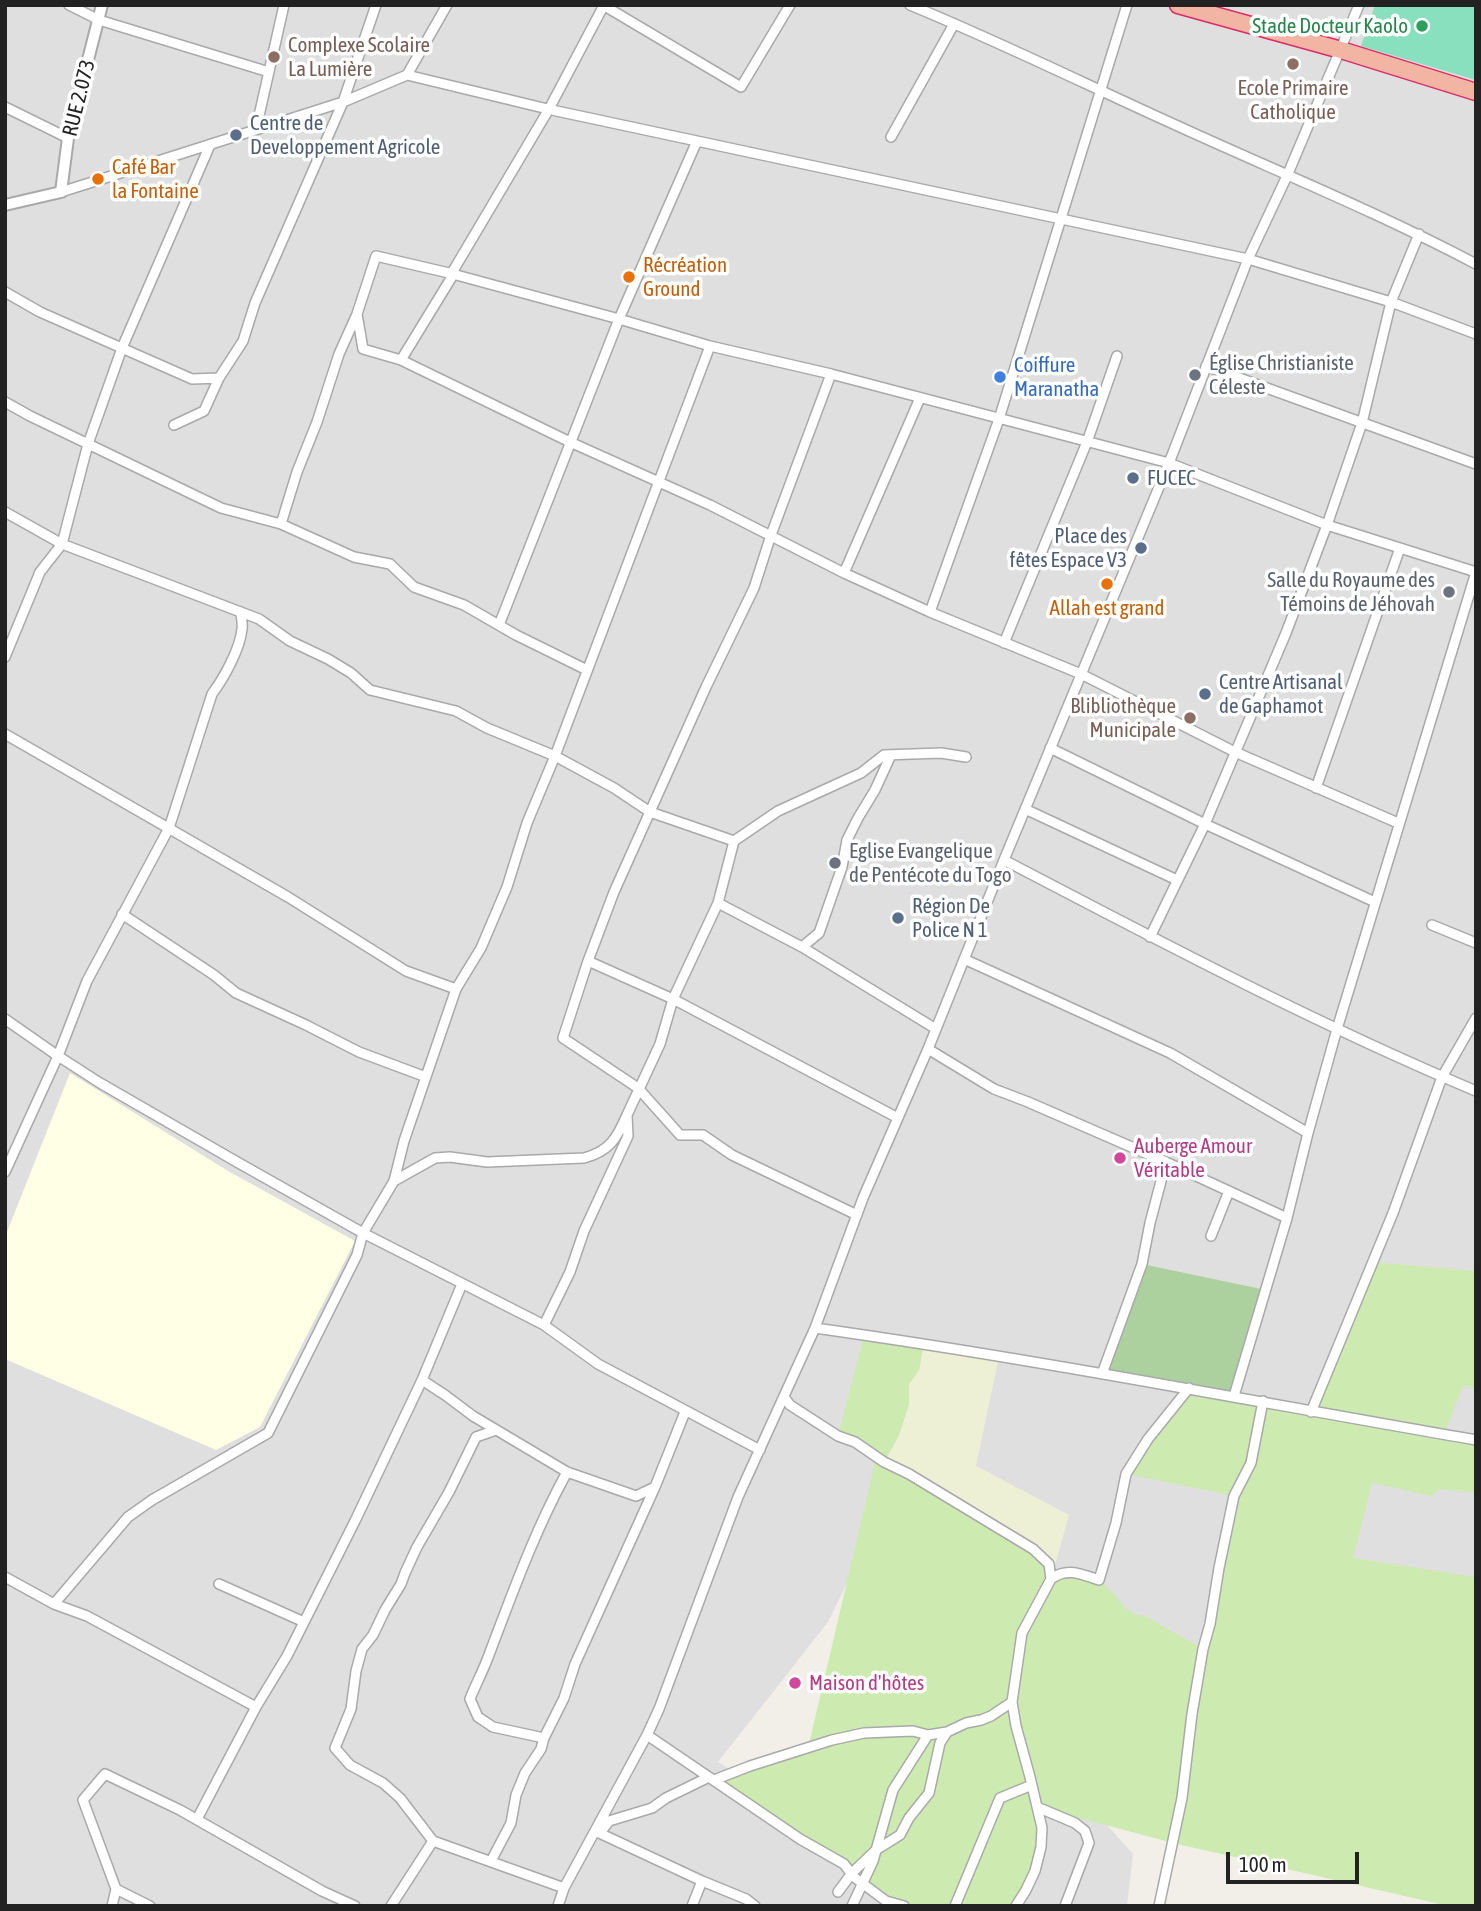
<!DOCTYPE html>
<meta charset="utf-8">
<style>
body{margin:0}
#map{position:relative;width:1481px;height:1911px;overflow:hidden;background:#f2efe9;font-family:"Asap Condensed",sans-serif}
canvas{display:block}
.frame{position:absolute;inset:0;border:7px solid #222;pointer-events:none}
.scale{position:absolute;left:1226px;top:1852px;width:133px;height:32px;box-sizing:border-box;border:4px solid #222;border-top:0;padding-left:9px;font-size:21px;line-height:24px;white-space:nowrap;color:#222;-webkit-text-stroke:5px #fff;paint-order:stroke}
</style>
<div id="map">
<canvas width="1481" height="1911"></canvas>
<div class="frame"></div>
<div class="scale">100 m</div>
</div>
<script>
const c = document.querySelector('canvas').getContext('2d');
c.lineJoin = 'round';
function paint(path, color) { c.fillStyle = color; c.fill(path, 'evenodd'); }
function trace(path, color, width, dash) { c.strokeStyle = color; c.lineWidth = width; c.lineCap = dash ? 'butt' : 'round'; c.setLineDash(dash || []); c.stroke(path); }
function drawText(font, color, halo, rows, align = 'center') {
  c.font = font + ' "Asap Condensed",sans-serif'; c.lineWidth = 7; c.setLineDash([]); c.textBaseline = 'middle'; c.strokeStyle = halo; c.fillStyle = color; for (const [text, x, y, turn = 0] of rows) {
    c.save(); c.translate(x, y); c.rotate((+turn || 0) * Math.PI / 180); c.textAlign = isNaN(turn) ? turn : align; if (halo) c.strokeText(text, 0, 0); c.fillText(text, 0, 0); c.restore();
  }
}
paint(new Path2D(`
 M5,5h1471v1599l-89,224 -510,-306 -49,100 -110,140 117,75 111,-73 153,52 34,38 -6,52h-1122z`), '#e0dfdf');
paint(new Path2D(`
 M70,1073l158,98 127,70 -95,186 -44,23 -211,-91v-122z`), '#ffffe5');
paint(new Path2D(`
 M924,1343l75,13 -23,110 93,49 -18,64 -167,-117 15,-27 10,-31v-20l10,-14z`), '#eef0d5');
paint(new Path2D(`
 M1373,1262l103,9v118l-13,-3 -19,49 32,6v52l-37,-4 -7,7 -60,-13 -19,75 123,19v329h-28l-275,-63 -135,-36 3,34 -6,30 -19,35h-117l-10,-3 -45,-39 -130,-84 94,-32 68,-290 -38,-22 26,-101 60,8 -5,27 -10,14v20l-10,31 -14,26 164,103 2,15 17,-8 31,9 14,13 12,15 9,6 11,2 58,33 31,-153 -108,-22 63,-86 122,22z`), '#cdebb0');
paint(new Path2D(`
 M1142,1264l124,26 -32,106 -132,-22z`), '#add19e');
paint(new Path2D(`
 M1375,5h101v75l-115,-34z`), '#88e0be');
const minor = new Path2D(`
 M69,5l30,15 170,52
 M603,5l138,82 49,-82
 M910,5c95,39 187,85 281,127 95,43 192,83 285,132
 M407,75l40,-70
 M5,107l63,31
 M256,129l28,-124
 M891,137l63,-113
 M61,192l282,-90 64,-27 145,35 696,149 143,43 85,32
 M5,292l35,20 152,67 27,-1
 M357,314l6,35 38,11 169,82 140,63 134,68 86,39 151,62 154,78 163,71
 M401,360l52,-85v-4l96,-162 55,-104
 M1206,366l270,98
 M5,402l25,14 191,92 60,16 73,33 36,7 24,23 50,18 52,30 71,35
 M174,425l30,-14 15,-33 24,-37 12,-38 88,-201 33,-97
 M5,512l57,32 197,75 31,22 38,18 23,14 19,17 86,21 31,17 68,28 59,32 36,24 84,29
 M281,524l16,-52 20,-50 22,-68 18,-40 19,-58 73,17 170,46 91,27 121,28
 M844,573l76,-175
 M241,612c0,5 2,12 1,17 -2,20 -18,49 -30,65l-43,134 -82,153 -29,75 42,27 137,79 126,71 181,92 54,39 162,86
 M930,612l69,-193 128,-414
 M499,625l120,-306 78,-178
 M1004,643l83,-201 30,-86
 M5,657l35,-85 22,-28 26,-100 34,-96 88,-203
 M5,734l283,163 118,74 50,18
 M1050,748l155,76 170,78
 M1316,788l84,-240
 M1025,809l152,71
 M1004,860c155,81 310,163 472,231
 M718,903l84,44 134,82
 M122,914l92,61 22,18 70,32 53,27 67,25
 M1432,925l44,18
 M1150,937l55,-113 81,-191 41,-108 35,-102 29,-121 28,-68
 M802,947l17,-14 23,-66 5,-27 11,-22 17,-28 16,-35
 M964,959l206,94 138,80
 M588,961l85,38 225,119
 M5,1019l53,37 -53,116
 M928,1049l66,40 34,13 138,60 121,56
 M394,1181l10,-40 52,-152 25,-41 26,-61 20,-64 28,-67 155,-410
 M857,1215l-125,-60 -29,-20h-23l-42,-47 -75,-50 25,-77 26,-69 92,-205 48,-99 17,-53 60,-161 338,89 158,62 149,47
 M1211,1236l18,-45
 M544,1325l26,-53 14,-41 44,-95 -1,-21 33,-71 13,-45 45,-96 16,-62 44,-30 83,-38 23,-18 57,-2 25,4
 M815,1328c221,31 441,74 661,112
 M1102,1374l40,-110 8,-41 16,-61
 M422,1380l23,15 28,21 94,56 69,24 19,-9
 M1234,1396l53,-178 21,-85 29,-104 139,-457
 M784,1397l6,8 48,31 17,6 29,20 25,12 124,75 16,15 2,15
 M1311,1412l82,-199 49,-136 34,-59
 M496,1430l-20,7 -27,55 -32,55 -12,26 -4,11 -16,26 -12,25 -11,14 -6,22 -5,38 -16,39 15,17 33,18 17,15 33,43 131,47
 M5,1577l49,27 33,12 169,91
 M219,1584l85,38
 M54,1604l74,-87 24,-17 116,-67 89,-178 6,-22 31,-52 41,-23 15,-1 37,5 97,-4c26,-7 33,-20 43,-43
 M647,1735l153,104 44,25 10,13 32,24 18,5
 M544,1738l-51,-11 -15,-10 -8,-18c5,-13 12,-26 17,-39 24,-63 47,-128 80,-188
 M714,1780l36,-14 82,-26 32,-7 49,-2 15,4 19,-3 19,-9 15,-3 10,-4 21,-14
 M1037,1807l38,16 10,8 4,12 -24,63
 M197,1819l59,-112 31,-51 68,-135 67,-141 40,-96
 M595,1831l107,50 44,18 9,7
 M600,1833l9,-12 43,-13 14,-10 43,-21
 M491,1861l20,-38 5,-28 9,-22 16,-24 3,-11 20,-40 11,-34 80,-177 30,-75
 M838,1892l14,-19 24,-23 24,-15 9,-17 20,-25 11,-50 7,-11
 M112,1906l4,-17
 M150,1906l-34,-17 -33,-89 22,-26 75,36 142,81 33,15
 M391,1906l42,-65
 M558,1906l6,-18 83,-153 12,-26 79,-212 77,-169 48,-130 65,-149 76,-189 165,-397 79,-204 39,-83 72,-171
 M692,1906l10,-25
 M852,1906l21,-45 20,-71 35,-55
 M955,1906l45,-108 32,-13
 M1016,1906l10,-16 9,-19 6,-24 1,-19 -12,-51 -14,-51 -4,-24 10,-69 29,-54c16,-12 30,-5 48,1l17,-57 10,-49 22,-35 41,-51
 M1159,1906l23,-108 10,-84 11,-65 7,-25 9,-56 15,-72 17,-33 12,-62`);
const tertiary = new Path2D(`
 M5,205l56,-13 7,-54 34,-133`);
const trunk = new Path2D(`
 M1178,5l163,45 135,42`);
trace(minor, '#a9a9a9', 12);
trace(tertiary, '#a9a9a9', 14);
trace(trunk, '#dc2a67', 19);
trace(minor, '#fff', 9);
trace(tertiary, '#fff', 10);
trace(trunk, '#f2b4a3', 16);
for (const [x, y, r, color] of [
 [1422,26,7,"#2e9e5b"],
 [274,57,7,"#8d6e63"],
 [1293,64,7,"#8d6e63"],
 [236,135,7,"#5c6f8a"],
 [98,179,7,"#e8710a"],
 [629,277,7,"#e8710a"],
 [1195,375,7,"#6b7280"],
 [1000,377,7,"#3f7fe0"],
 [1133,478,7,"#5c6f8a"],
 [1141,548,7,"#5c6f8a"],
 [1107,584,7,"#e8710a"],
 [1449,592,7,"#6b7280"],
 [1205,694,7,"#5c6f8a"],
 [1190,718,7,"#8d6e63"],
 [835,863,7,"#6b7280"],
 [898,918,7,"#5c6f8a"],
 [1120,1158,7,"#d1479c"],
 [795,1683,7,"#d1479c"]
]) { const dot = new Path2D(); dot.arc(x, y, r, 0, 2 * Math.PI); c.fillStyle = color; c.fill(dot); trace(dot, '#fff', 2.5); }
drawText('21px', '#27864d', '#fff', [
 ["Stade Docteur Kaolo",1408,26]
], 'right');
drawText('21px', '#785e54', '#fff', [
 ["Complexe Scolaire",288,45],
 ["La Lumière",288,69],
 ["Ecole Primaire",1293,88,"center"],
 ["Catholique",1293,112,"center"],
 ["Blibliothèque",1176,706,"right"],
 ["Municipale",1176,730,"right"]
], 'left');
drawText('21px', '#222', '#fff', [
 ["RUE 2.073",79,98,-76]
]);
drawText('21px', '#4e5e75', '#fff', [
 ["Centre de",250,123],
 ["Developpement Agricole",250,147],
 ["FUCEC",1147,478],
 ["Place des",1127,536,"right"],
 ["fêtes Espace V3",1127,560,"right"],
 ["Centre Artisanal",1219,682],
 ["de Gaphamot",1219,706],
 ["Région De",912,906],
 ["Police N 1",912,930]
], 'left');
drawText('21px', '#c56008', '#fff', [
 ["Café Bar",112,167],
 ["la Fontaine",112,191],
 ["Récréation",643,265],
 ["Ground",643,289],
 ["Allah est grand",1107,608,"center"]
], 'left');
drawText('21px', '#5b616d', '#fff', [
 ["Église Christianiste",1209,363],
 ["Céleste",1209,387],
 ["Salle du Royaume des",1435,580,"right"],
 ["Témoins de Jéhovah",1435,604,"right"],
 ["Eglise Evangelique",849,851],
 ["de Pentécote du Togo",849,875]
], 'left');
drawText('21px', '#366cbe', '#fff', [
 ["Coiffure",1014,365],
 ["Maranatha",1014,389]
], 'left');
drawText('21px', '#b23c85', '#fff', [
 ["Auberge Amour",1134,1146],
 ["Véritable",1134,1170],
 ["Maison d'hôtes",809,1683]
], 'left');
</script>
